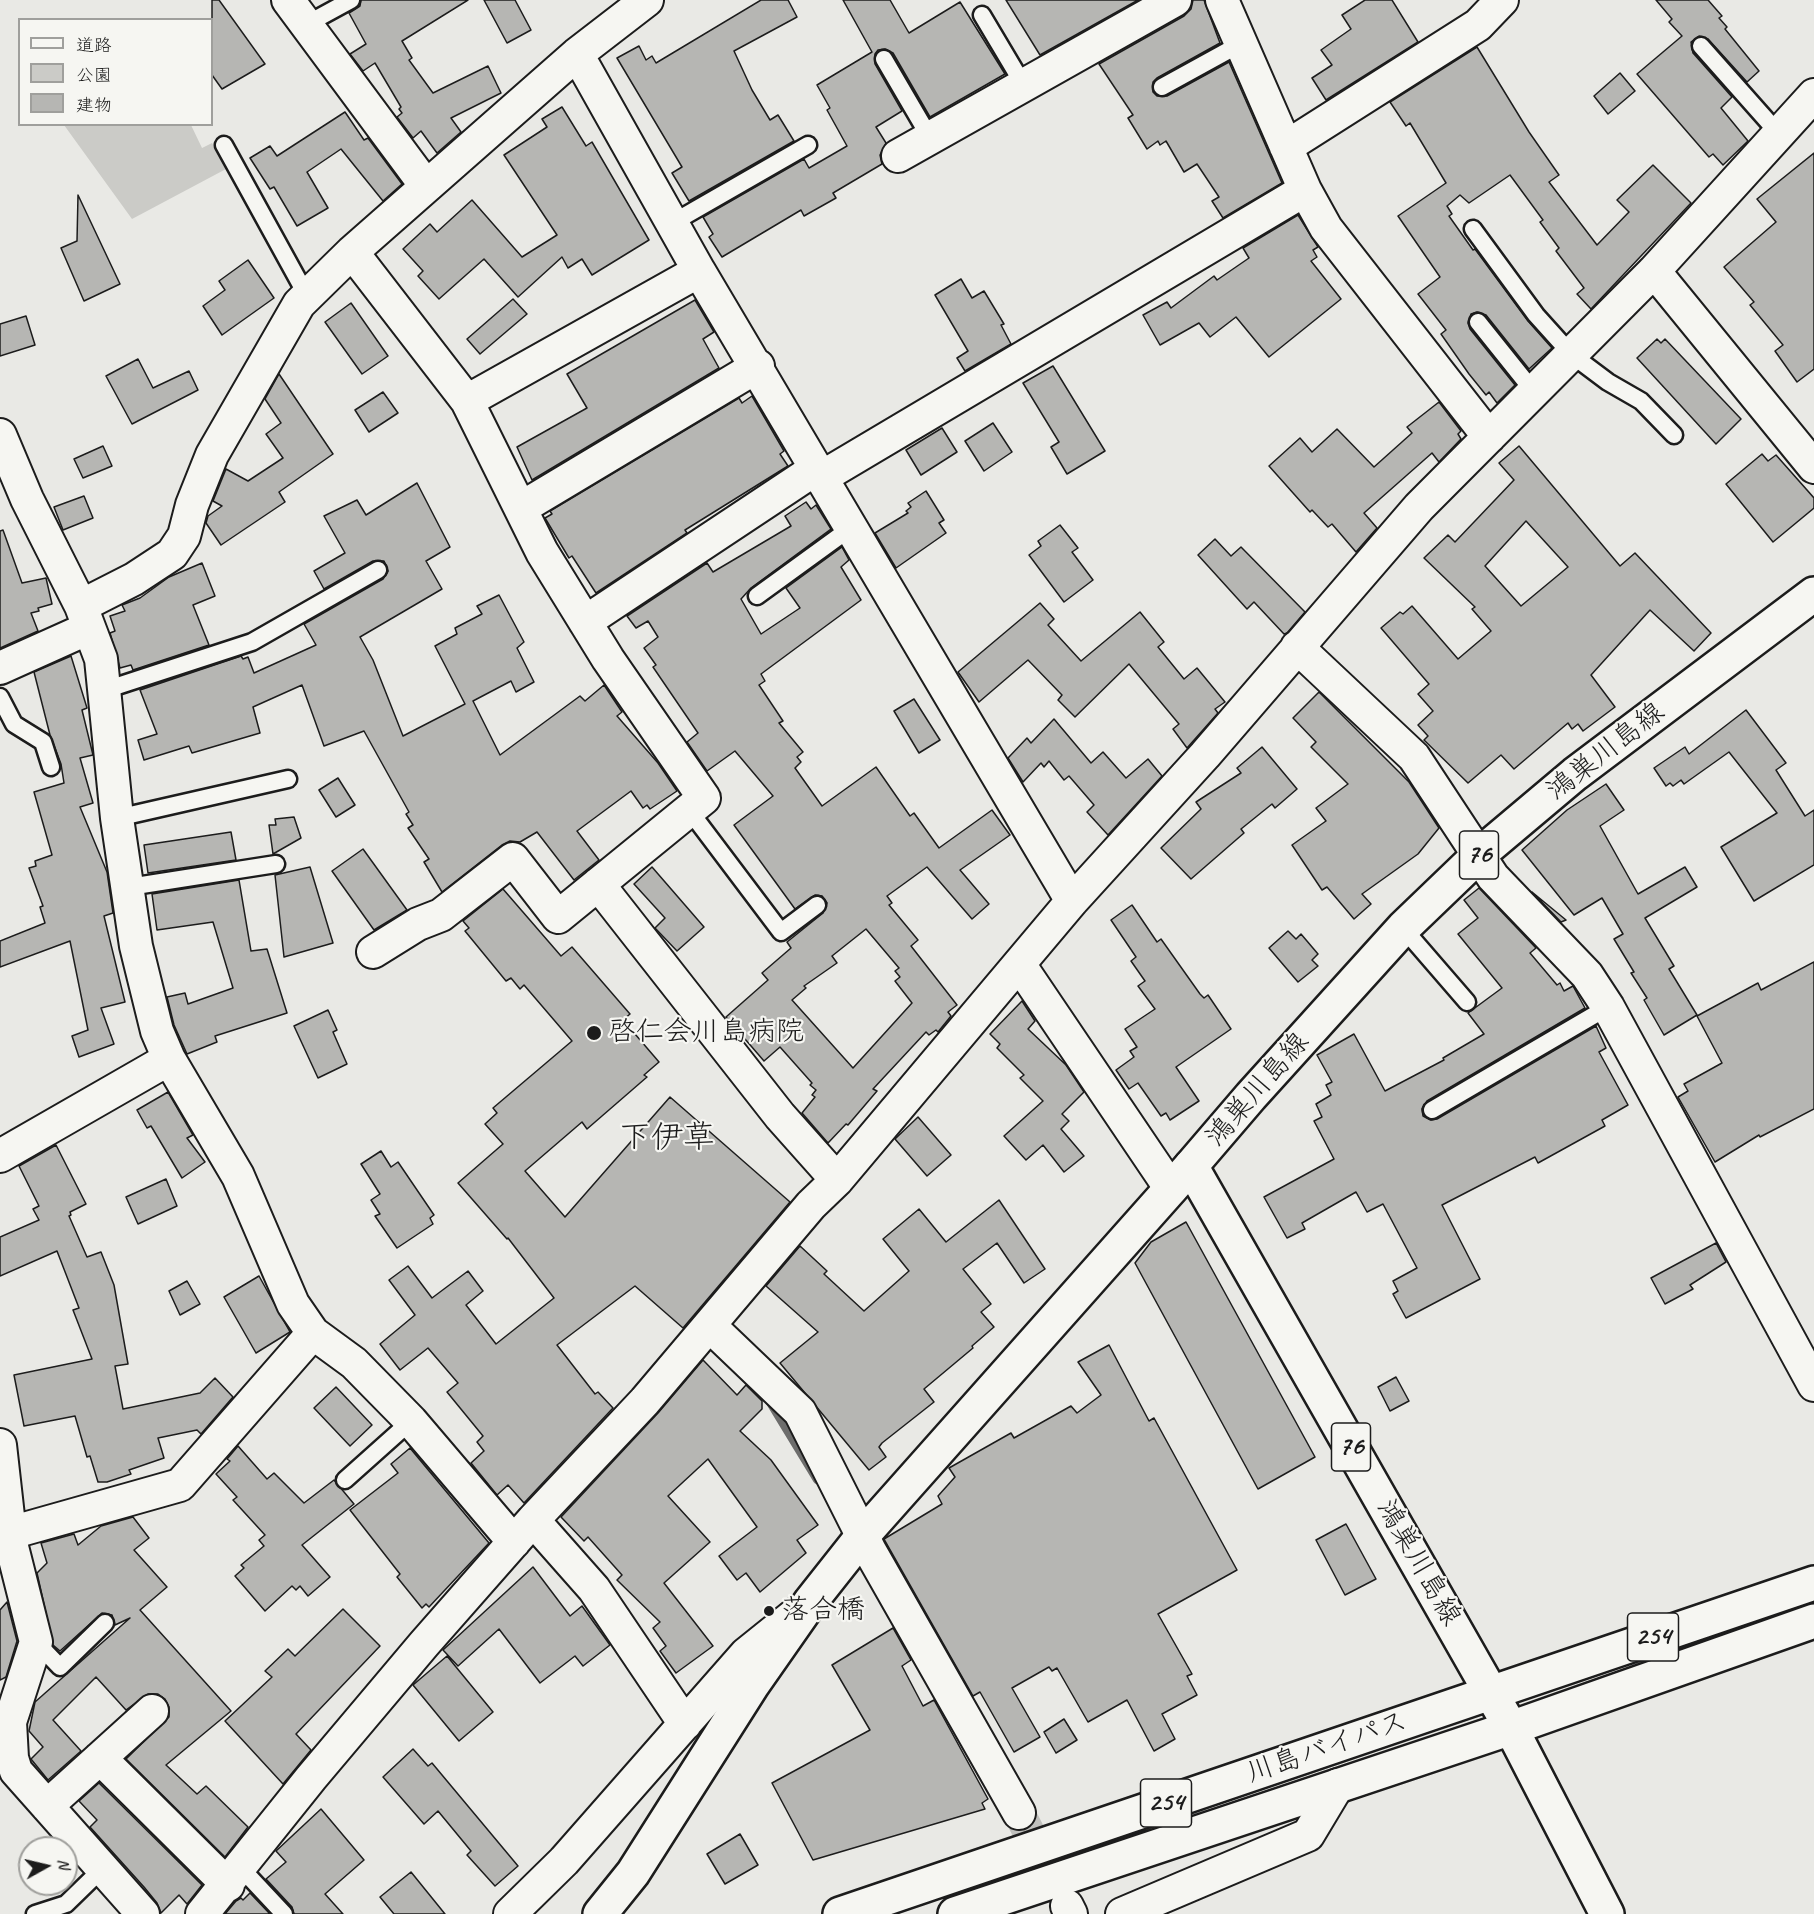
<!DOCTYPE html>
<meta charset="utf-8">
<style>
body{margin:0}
#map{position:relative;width:1814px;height:1914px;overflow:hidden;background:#e9e9e5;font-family:Caveat,"Klee One",sans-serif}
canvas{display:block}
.legend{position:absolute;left:18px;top:18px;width:195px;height:108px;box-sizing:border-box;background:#f6f6f2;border:2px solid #9f9f9c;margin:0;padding:8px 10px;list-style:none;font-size:18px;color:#1c1c1c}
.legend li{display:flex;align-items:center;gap:12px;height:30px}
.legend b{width:30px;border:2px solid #9f9f9c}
.north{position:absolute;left:18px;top:1836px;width:60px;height:60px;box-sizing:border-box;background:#f6f6f2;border:2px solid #9f9f9c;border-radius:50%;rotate:82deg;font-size:16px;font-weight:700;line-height:24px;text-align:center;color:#1c1c1c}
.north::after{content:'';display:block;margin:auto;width:21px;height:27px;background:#1c1c1c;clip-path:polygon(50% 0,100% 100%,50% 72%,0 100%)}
</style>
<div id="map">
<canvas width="1814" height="1914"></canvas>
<ul class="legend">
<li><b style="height:8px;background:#f6f6f2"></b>道路</li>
<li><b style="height:16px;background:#cbcbc7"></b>公園</li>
<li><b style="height:16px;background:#b6b6b3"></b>建物</li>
</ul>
<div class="north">N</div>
</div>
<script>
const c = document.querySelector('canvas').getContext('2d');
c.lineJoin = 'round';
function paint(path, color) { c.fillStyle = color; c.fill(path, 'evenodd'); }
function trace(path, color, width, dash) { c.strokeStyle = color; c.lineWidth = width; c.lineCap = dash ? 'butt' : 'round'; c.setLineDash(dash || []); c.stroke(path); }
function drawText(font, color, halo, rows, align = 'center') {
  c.font = font + ' Caveat,"Klee One",sans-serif'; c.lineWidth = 4.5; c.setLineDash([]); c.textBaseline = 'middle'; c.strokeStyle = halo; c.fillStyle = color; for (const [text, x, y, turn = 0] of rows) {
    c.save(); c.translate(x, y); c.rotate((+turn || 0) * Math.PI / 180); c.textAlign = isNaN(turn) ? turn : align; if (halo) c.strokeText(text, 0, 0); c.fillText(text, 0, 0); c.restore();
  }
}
paint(new Path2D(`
 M64,125h127l11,23 10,-5 14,26 -94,50z`), '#cbcbc7');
trace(new Path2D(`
 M769,1401l48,79`), '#6d6d6c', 8);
const building = new Path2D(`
 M212,0h7l46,64 -43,25 -10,-14z
 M361,0h107l-66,41 10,17 -3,2 24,33 55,-27 13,27 -50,25 10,14 -24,21 -16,-22 -8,7 -16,-21 5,-4 -3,-4 2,-2 -26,-44 -12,8 -13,-17 16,-10 -17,-31 11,-7z
 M484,0h31l16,30 -24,13z
 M761,0h27l9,17 -63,34 18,39 18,30 8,-5 16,26 -105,60 -17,-28 10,-6 -65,-109 22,-12 7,14 6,-4 4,7z
 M843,0h47l19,33 51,-31 45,72 -75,43 -37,-64 -8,-4 -7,1 -3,4v10l27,47 -26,16 10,16 -6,12 2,9 -49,29 3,5 -32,18 -3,-6 -79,47 -13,-20 4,-3 -10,-17 101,-58 5,9 38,-22 -20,-36 3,-2 -13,-23 55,-33z
 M1006,0h132l-98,55z
 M1193,0h11l16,43 -63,35 -4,4v10l4,4h10l62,-34 53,121 -59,35 -11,-17 7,-4 -22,-33 -13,8 -18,-31 -6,4 -2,-4 -11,8 -19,-31 5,-3 -34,-51 85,-48 7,-7z
 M1365,0h27l26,42 -92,58 -14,-22 20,-13 -11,-15 30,-21 -9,-14z
 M1656,0h52l14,16 -3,2 8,9 -2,2 34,42 -12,11 -39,-43 -9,-3 -8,6 2,11 39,44 -11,11 27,33 -25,24 -10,-11 -4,3 -72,-83 45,-38 -13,-14 3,-3z
 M1477,47l52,85 30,43 -10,7 48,63 32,-33 -12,-12 36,-35 38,38 -100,106 -14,-15 7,-6 -28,-37 3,-3 -19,-26 3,-2 -33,-45 -41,28 -9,-8 -13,11 5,8 -3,2 24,34 2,-1 53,72 24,27 -23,21 -43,-54 -9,-3 -6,2 -3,9 2,6 45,56 -18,18 -8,-11 -3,3 -17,-21 -28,-40 5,-4 -28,-36 22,-17 -42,-61 48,-33 -36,-60 -4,3 -16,-24z
 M1620,73l15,18 -27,23 -14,-18z
 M562,107l24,39 6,-4 57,98 -57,35 -10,-16 -14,9 -6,-11 -44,40 -34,-38 -45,40 -21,-23 5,-5 -20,-22 27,-25 7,8 35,-32 50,57 35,-22 -53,-80 43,-28 -5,-8z
 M345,112l19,28 4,-2 34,46 -19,17 -42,-52 -34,23 21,36 -31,18 -23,-39 -4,2 -20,-31 20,-12 7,10z
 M1814,153v216l-17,13 -22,-31 8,-6 -33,-40 4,-3 -30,-35 52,-45 -19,-23z
 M78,195l42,89 -36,17 -23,-53 16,-7z
 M1298,215l20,32 -5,3 4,7 -6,4 30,38 -72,58 -33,-40 -26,20 -11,-14 -39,22 -17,-30 24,-13 4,6 43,-32 3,4 32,-22 -6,-10z
 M248,260l26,38 -52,37 -19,-29 22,-16 -6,-9z
 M961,279l11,19 12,-7 20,33 -3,1 10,19 -46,27 -8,-13 11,-7 -33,-56z
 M513,299l14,15 -47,40 -13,-15z
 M695,300l19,32 -11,7 16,29 -187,112 -15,-33 70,-39 -20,-34z
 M351,303l37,53 -26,18 -37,-52z
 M26,316l9,29 -35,11v-32z
 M1657,339l4,4 4,-4 76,80 -25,25 -79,-86z
 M138,359l15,29 36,-17 9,19 -66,34 -26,-48z
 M1053,366l52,85 -38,23 -16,-27 8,-5 -36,-59z
 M279,374l54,80 -54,38 6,10 -64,43 -15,-22 2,-7 14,-10 -9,-5 13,-32 22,12 35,-23 -17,-24 15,-11 -16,-24z
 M383,392l15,21 -29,19 -14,-22z
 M752,396l32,55 -4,3 8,12 -103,64 2,3 -91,60 -24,-37 -3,2 -24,-40 7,-4 -2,-3 189,-113 3,5z
 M1439,402l22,29 -3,3 3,5 -22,23 -7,-9 -68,60 13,15 -21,24 -24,-28 -4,3 -16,-17 -2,2 -41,-46 31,-28 12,14 25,-23 37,38 38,-34 -5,-6z
 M993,423l19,29 -28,19 -19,-30z
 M942,428l15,24 -36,23 -15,-25z
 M103,446l9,20 -29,12 -9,-19z
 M1519,446l101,120 15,-13 76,80 -17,18 -44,-41 -59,65 24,32 -32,24 -5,-7 -6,5 -4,-6 -54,46 -13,-14 -33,28 -44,-43 4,-4 -10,-11 15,-14 -15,-17 11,-10 -48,-56 19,-16 3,2 9,-8 46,53 33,-28 -19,-22 3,-2 -51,-49 24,-23 7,7 59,-62 -15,-17zM1526,521l42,46 -47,39 -36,-40z
 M1762,454l6,7 8,-6 38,43v10l-41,34 -47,-58z
 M417,483l33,64 -24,14 16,28 -82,48 13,23 30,76 62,-32 -30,-58 22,-12 -2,-6 27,-14 -5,-8 22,-11 25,47 -7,6 17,34 -18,10 -5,-11 -38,20 27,54 80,-59 5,5 19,-16 18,27 -5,4 41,47 19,28 -27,18 -3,-4 -4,3 -12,-17 -54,40 22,29 -25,20 -37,-48 -17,10 -10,-1 -8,4 -60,47 -18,-30 5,-3 -21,-31 5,-3 -7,-11 3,-2 -45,-81 -40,15 -22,-61 -49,22 7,26 -68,20 -3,-7 -45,14 -6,-20 19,-6 -17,-44 101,-34 2,3 5,-2 6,16 62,-28 -12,-21 79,-45 5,-8 -4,-10h-11l-49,28 -10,-18 31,-18 -21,-37 33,-16 9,15z
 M926,491l18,29 -5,3 7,10 -50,35 -21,-35 33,-20 -2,-2 5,-4 -3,-4z
 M84,496l9,22 -30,12 -9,-23z
 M806,502l5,7 5,-4 15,24 -80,59 -10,11 20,35 39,-26 -14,-20 56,-41 7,13 -8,7 20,33 -100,74 4,7 -6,4 24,36 -4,2 24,29 -6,5 4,5 -6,6 27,38 54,-39 34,49 4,-3 25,35 53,-38 18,25 -50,35 29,34 -17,15 -45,-52 -40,29 5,7 -3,2 29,35 -7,6 46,59 -9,7 3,4 -13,16 -2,-2 -7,5 -3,-3 -53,57 4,2 -29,34 -2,-1 -18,19 -26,-30 13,-16 -3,-2 4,-5 -6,-5 2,-2 -32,-36 -16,14 -38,-44 42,-37 -6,-7 29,-25 -4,-6 36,-29 4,-10 -5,-7 -7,-1 -20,14 -61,-84 39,-29 -38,-45 -28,20 -20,-29 11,-9 -45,-66 3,-2 -12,-17 14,-11 -10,-16 -12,7 -9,-12 80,-53 6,9 78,-46 -6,-10zM866,929l33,39 -4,3 5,6 -5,4 17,22 -59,65 -61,-68 14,-12 -2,-2 33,-23 -5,-7z
 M1060,525l18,23 -6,4 21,28 -29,22 -35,-47 12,-9 -3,-5z
 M3,530l19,53 24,-5 6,26 -14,4 1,3 -8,2 7,18 -38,17v-117z
 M1215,539l16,17 10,-9 64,65 -18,21 -3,1 -30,-32 -7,7 -49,-54z
 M202,563l13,33 -22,9 16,40 -76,25 -2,-5 -11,3 -10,-35 5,-2 -5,-15 15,-5 -3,-6 18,-7 29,-21z
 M1040,603l14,16 -6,6 33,36 59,-49 24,30 -6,5 26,32 13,-11 28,34 -10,7 3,4 -31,35 -14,-19 6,-5 -50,-60 -54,53 -17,-17 4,-5 -34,-35 -49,42 -21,-30z
 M71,656l16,52 -5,2 11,45 -13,3 13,45 -13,4 27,65 6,41 -9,3 21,86 -24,6 13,36 -35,13 -7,-21 16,-6 -18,-89 -70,26v-26l45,-18 -5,-16 3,-1 -14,-38 7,-2 -1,-5 17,-6 -18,-63 30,-9 -3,-19 -11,-29 -16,-63z
 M1319,692l90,90 30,46 -21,26 -56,40 9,10 -17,15 -27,-32 -5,3 -30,-45 34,-24 -10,-13 32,-24 -37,-37 5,-5 -23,-24z
 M914,699l26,41 -21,13 -25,-42z
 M1746,710l40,53 -10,7 29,46 9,-6v55l-60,36 -33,-54 56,-34 -48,-61 -45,32 -3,-4 -8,6 -3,-3 -4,3 -12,-18 31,-21 4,7z
 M1054,719l37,44 12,-11 23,26 22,-19 14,17 -54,59 -21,-23 7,-7 -25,-29 -5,4 -15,-19 -5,6 -3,-4 -18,19 -15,-24 19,-20 4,5z
 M1262,747l35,42 -22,19 -3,-4 -31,25 3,4 -53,46 -30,-31 40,-39 -5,-7 45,-29 -4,-5z
 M338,778l17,27 -19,12 -17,-27z
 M1606,784l18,26 -24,16 38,68 47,-27 12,20 -52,31 29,48 -5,3 28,46 -33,20 -20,-35 3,-2 -16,-25 3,-1 -20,-33 9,-5 -21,-36 -28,17 -52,-65 45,-40z
 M294,817l7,21 -28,16 -4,-29h7l-1,-6z
 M231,832l5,28 -88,13 -4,-28z
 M363,849l44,61 -33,20 -42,-59z
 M310,867l23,76 -49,14 -9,-82z
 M652,867l52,60 -27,24 -22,-23 10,-10 -31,-34z
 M239,880l12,71 16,-2 20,64 -72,23 2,6 -30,12 -13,-29 -7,-28 18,-4 3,11 45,-16 -20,-66 -56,8 -5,-36z
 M1479,888l57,60 -6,5 27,32 3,-2 4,8 9,-5 12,22 -158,93 -5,8 1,7 8,4 6,-1 159,-93 10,22 -7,4 29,53 -26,15 3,6 -67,37 -3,-6 -93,48 38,74 -74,39 -13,-24 5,-3 -5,-10 24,-13 -34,-64 -16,8 -11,-20 -54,31 3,6 -18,9 -23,-41 70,-38 -20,-38 8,-4 -6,-13 15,-9 -5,-10 6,-3 -15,-27 37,-21 31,57 59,-31 -1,-2 41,-24 -16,-21 34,-25 -44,-54 20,-16 -14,-18z
 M503,889l58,67 11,-9 58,67 -7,6 36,42 -15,13 3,2 -60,52 -5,-7 -57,49 40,46 105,-120 120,105 -107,126 -48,-42 -78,59 38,49 3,-2 15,16 -89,95 -16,-18 -11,10 -26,-32 13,-12 -7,-9 6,-6 -36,-44 11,-9 -30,-35 -28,22 -20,-26 35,-29 -26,-35 19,-14 24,32 36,-27 15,20 -17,14 30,39 58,-46 -46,-60 -1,1 -49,-56 45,-39 -18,-20 12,-11 -4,-5 79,-67 -48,-56 -4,4 -9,-11 -5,3 -41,-50 4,-3 -6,-7z
 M1532,892l34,28 -5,2z
 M1132,905l25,37 4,-3 39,55 4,4 4,-3 23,34 -55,38 23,34 -29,19 -4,-7 -5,3 -23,-33 -9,6 -13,-19 18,-13 -4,-6 7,-4 -12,-18 30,-20 -17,-23 7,-5 -14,-20 5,-4 -25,-37z
 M1288,931l8,8 5,-5 17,20 -6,6 6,6 -20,16 -29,-34z
 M1814,962v147l-54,28 -1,-2 -44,27 -37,-65 10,-6 -4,-7 38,-21 -25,-47 61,-33 3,7z
 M1022,1001l13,20 -7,8 38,36 18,27 -22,22 7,7 -8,8 23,27 -20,16 -21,-27 -17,15 -22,-24 39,-35 -23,-23 4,-3 -27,-27 3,-4 -10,-10z
 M328,1010l9,20 -4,2 14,32 -29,14 -24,-52z
 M168,1092l25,43 -6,3 18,24 -23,16 -31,-52 -4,2 -10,-18z
 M918,1117l33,38 -24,21 -32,-37z
 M56,1145l30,59 -16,8 1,3 -2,1 18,41 14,-5 13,33 14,79 -13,2 8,43 77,-16 15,-15 18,19 -32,37 -4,-4 -39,8 6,20 -35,12 2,4 -24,8h-9l-8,-26 -3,1 -12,-41 -51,10 -10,-51 78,-16 -19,-49 6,-2 -22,-57 -57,25v-39l39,-17 -6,-11 6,-3 -20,-40z
 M381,1151l10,16 7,-5 36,53 -4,3 3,6 -36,24 -22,-32 5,-2 -9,-14 9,-6 -19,-30z
 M166,1179l11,27 -39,18 -12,-27z
 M999,1200l46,69 -21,14 -27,-40 -34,26 28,35 -10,8 13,15 -22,19 1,2 -49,41 10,13 -52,41 -3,4 7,10 -17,13 -89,-107 38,-31 -52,-46 34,-40 27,25 -3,3 40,37 45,-40 -26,-32 36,-30 27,33z
 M1186,1222l129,235 -57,32 -123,-226 16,-21z
 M1716,1243l10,19 -36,23 3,4 -28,15 -14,-26z
 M259,1276l31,56 -34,21 -32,-56z
 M187,1281l13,23 -20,11 -11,-24z
 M1109,1345l40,76 5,-3 83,152 -79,44 34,60 -5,2 10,19 -35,19 13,25 -21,12 -27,-51 -39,22 -31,-54 -5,3 -3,-4 -37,21 28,49 -26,15 -34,-60 -7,4 -89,-157 58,-35 -4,-8 17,-19 -6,-9 62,-35 3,5 57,-32 6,7 24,-18 -23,-33z
 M703,1360l34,35 9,-10 16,16v8l-22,22 31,29 47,65 -21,15 9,13 -46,39 -14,-19 -9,7 -18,-24 38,-29 -49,-68 -40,37 42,46 -46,41 49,63 -37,27 -16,-22 6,-5 -13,-18 7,-6 -43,-42 5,-5 -34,-38 -4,4 -23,-24 97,-104z
 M1396,1377l13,24 -19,10 -12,-24z
 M336,1387l36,38 -22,21 -36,-38z
 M238,1446l29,33 7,-6 30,30 30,-23 20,24 -52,41 28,32 -22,19 -8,-10 -4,4 -4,-4 -27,25 -30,-35 9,-8 -3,-3 23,-19 -5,-6 6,-5 -32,-35 4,-3 -21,-23 14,-13 -3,-2z
 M410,1448l79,95 -60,64 -3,-3 -4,4 -25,-31 3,-3 -50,-64 48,-37 -7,-9z
 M133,1517l16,21 -15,12 33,37 -27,23 91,101 -65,54 31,29 9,-8 42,41 -23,30 -99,-98 43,-42v-10l-4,-8 -7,-5h-10l-22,16 -30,-33 -43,43 28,31 -33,29 -17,-21 12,-12 -14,-16 6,-29 95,-84 -15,7 -3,-10 -10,-2 -42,38 -7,-6 -16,-72 10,-10 -6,-20 33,-9 4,11 23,-19z
 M1346,1524l30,55 -31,16 -29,-55z
 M533,1567l37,49 12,-10 28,39 -27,21 -8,-10 -35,27 -41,-54 -41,37 -15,-16z
 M7,1602l10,39 -11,36 -6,3v-70z
 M343,1609l37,37 -84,88 15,16 -28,34 -58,-63 47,-44 -7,-6 23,-22 7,7z
 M893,1628l18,32 -9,6 21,40 11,-6 54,99 -6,4 3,6 -172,51 -41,-77 98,-53 -38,-65z
 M447,1656l46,56 -34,29 -46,-56z
 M1064,1719l13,21 -21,13 -12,-21z
 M413,1749l15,17 4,-3 86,103 -23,20 -28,-31 4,-4 -33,-40 -14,13 -41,-47z
 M99,1783l103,102 -15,19 -8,-9 -18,18 -4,-10 -13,-16 -54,-60 7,-7 -18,-19z
 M321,1809l43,51 -39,34 18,20h-49l-2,-7 -26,-28 20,-17 -10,-11z
 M740,1834l18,31 -33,19 -18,-30z
 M411,1872l34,42h-51l-14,-17z
 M250,1893l20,21h-45l11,-13 5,-3 2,2z`);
paint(building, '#b6b6b3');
trace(building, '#1c1c1c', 1.5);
trace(new Path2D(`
 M1019,1813l46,90`), '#c0c0bd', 32, [32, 16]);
const lane = new Path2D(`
 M982,15l41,69
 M307,24l44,-24
 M1701,46l78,88
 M884,59l45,77
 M1162,87l80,-44
 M224,145l83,151
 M674,222l134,-77
 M1473,229l63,86 36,40 36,27 33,19 33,34
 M1478,322l56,70
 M757,596l95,-69
 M105,690l147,-48 126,-72
 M0,697l14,27 29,18 8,25
 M689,810l92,122 36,-27
 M117,818l171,-39
 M129,887l147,-23
 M1403,928l64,74
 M1432,1110l176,-103
 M345,1480l66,-59
 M36,1642l24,25 45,-44
 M241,1868l43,46
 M35,1914l31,-10 37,-36`);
const street = new Path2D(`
 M288,0l138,186
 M1222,0l83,190 21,38 163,209
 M577,54l122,217 373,630
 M1286,147l192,-122 24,-25
 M898,156l277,-156
 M352,252l115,149 75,151 66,107 96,139 -146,119 -45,-58 -72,56 -23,9 -45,28
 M1654,271l160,196
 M467,401l232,-130
 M0,435l27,64 54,107 20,53 16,159 19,128 21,85 12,28 69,117 55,128 20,29 41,30 57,58 103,121
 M822,477l483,-287
 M521,508l237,-142
 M81,606l53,-27 38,-25 12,-18 8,-31 20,-50 87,-151 53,-52 225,-198 70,-54
 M585,622l232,-154
 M1297,647l117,110 79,120 94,98 21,32 206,378
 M0,668l89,-40
 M598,884l182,232 57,64
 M1019,964l152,225
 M0,1156l169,-97
 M710,1326l90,86 70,139 149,262
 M0,1445l11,98 25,99 -26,80 2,36 4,13 127,143
 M533,1520l61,69 91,135
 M10,1533l170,-48 133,-152
 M100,1758l128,127
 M47,1806l105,-95
 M1067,1906l4,8
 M202,1914l109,-136 113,-134 109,-124 112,-119 166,-196 26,-25 235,-279 133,-146 214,-248 235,-236 160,-176
 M510,1914l54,-53 182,-207 51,-41
 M1122,1914l186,-79 30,-50`);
const secondary = new Path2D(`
 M1511,1728l96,186
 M600,1914l33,-41 120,-189 58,-83 53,-67 327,-368`);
const primary = new Path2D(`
 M1511,1728l-320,-562 60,-70 152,-168 77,-74 95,-80 239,-180`);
const highway = new Path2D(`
 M840,1914l974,-331
 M955,1914l556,-186 303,-107`);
trace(lane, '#1c1c1c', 21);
trace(street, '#1c1c1c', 36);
trace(secondary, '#1c1c1c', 38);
trace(primary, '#1c1c1c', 38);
trace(highway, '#1c1c1c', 38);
trace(lane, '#f6f6f2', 16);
trace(street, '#f6f6f2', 32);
trace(secondary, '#f6f6f2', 33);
trace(primary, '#f6f6f2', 33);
trace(highway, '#f6f6f2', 33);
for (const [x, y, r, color] of [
 [594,1033,8,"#1c1c1c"],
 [769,1611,6,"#1c1c1c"]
]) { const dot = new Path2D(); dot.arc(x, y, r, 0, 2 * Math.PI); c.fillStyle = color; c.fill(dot); trace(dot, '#f6f6f2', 2); }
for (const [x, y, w] of [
 [1479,855,39],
 [1351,1447,39],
 [1653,1637,51],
 [1166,1803,51]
]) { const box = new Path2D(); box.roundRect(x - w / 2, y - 24, w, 48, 4.5); c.fillStyle = '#f6f6f2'; c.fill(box); trace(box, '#1c1c1c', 1.5); }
drawText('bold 27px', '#1c1c1c', null, [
 ["76",1479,855],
 ["76",1351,1447],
 ["254",1653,1637],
 ["254",1166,1803]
]);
drawText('28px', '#1c1c1c', '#f6f6f2', [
 ["鴻巣川島線",1606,752,-38],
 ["鴻巣川島線",1258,1090,-49],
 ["鴻巣川島線",1418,1563,60],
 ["川島バイパス",1327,1748,-19]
]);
drawText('28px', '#1c1c1c', '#f6f6f2', [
 ["啓仁会川島病院",608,1033],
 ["落合橋",781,1611]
], 'left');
drawText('32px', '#1c1c1c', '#f6f6f2', [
 ["下伊草",667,1139]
]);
</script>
